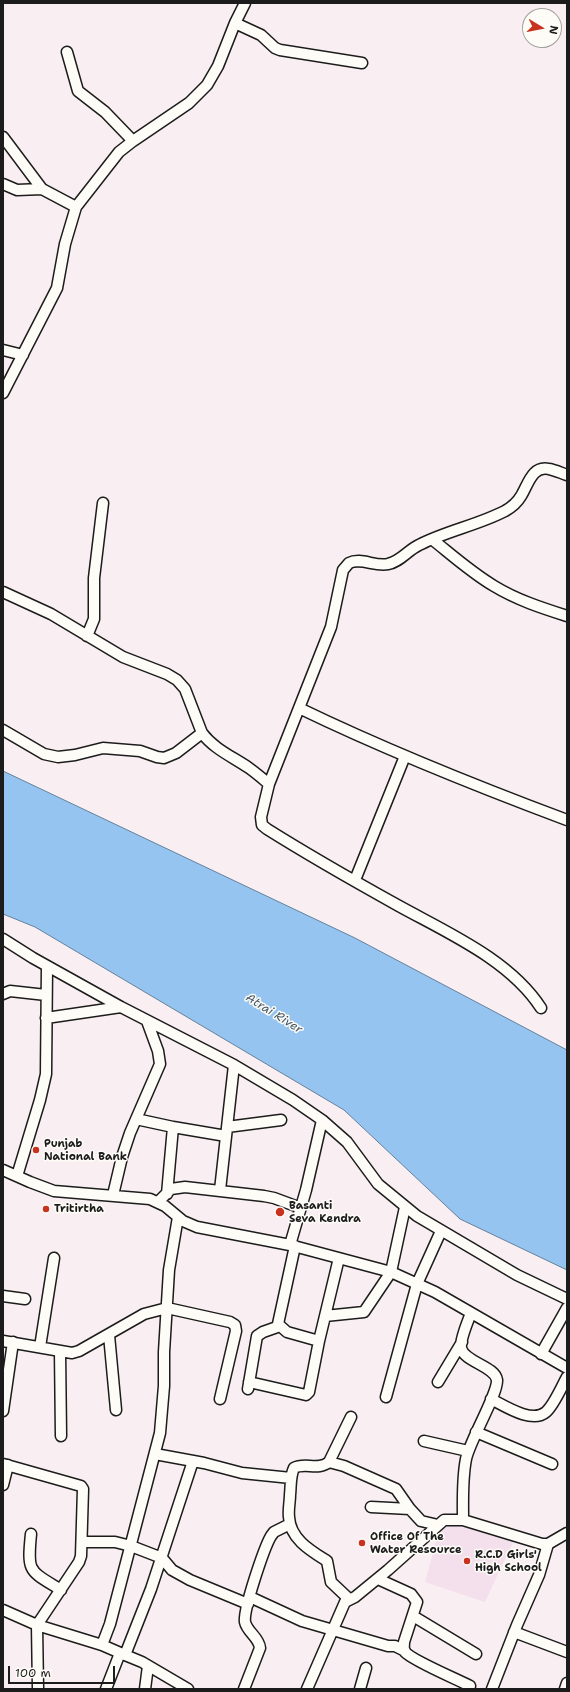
<!DOCTYPE html>
<style>
body{margin:0}
#map{position:relative;width:570px;height:1692px;overflow:hidden;background:#f9eff2;font-family:"Shantell Sans",sans-serif}
canvas{display:block}
.frame{position:absolute;inset:0;border:4px solid #1c1c1c;pointer-events:none}
.north{position:absolute;left:522px;top:8px;width:40px;height:40px;box-sizing:border-box;background:#fdfcf7;border:1px solid #a3a29f;border-radius:50%;rotate:100deg;font-size:11px;font-weight:700;line-height:16px;text-align:center;color:#1c1c1c}
.north::after{content:'';display:block;margin:auto;width:14px;height:18px;background:#c8321e;clip-path:polygon(50% 0,100% 100%,50% 72%,0 100%)}
.scale{position:absolute;left:8px;top:1666px;width:107px;height:18px;box-sizing:border-box;border:2px solid #1c1c1c;border-top:0;padding-left:5px;font-size:12px;line-height:14px;white-space:nowrap;color:#1c1c1c;-webkit-text-stroke:3px #fdfcf7;paint-order:stroke}
</style>
<div id="map">
<canvas width="570" height="1692"></canvas>
<div class="frame"></div>
<div class="north">N</div>
<div class="scale">100 m</div>
</div>
<script>
const c = document.querySelector('canvas').getContext('2d');
c.lineJoin = 'round';
function paint(path, color) { c.fillStyle = color; c.fill(path, 'evenodd'); }
function trace(path, color, width, dash) { c.strokeStyle = color; c.lineWidth = width; c.lineCap = dash ? 'butt' : 'round'; c.setLineDash(dash || []); c.stroke(path); }
function drawText(font, color, halo, rows, align = 'center') {
  c.font = font + ' "Shantell Sans",sans-serif'; c.lineWidth = 3; c.setLineDash([]); c.textBaseline = 'middle'; c.strokeStyle = halo; c.fillStyle = color; for (const [text, x, y, turn = 0] of rows) {
    c.save(); c.translate(x, y); c.rotate((+turn || 0) * Math.PI / 180); c.textAlign = isNaN(turn) ? turn : align; if (halo) c.strokeText(text, 0, 0); c.fillText(text, 0, 0); c.restore();
  }
}
paint(new Path2D(`
 M454,1525l42,9 18,6 -29,62 -60,-20 15,-55z`), '#f4e0ec');
const water = new Path2D(`
 M3,771l352,167 212,112v220l-107,-51 -116,-109 -309,-183 -32,-13z`);
paint(water, '#94c4ef');
trace(water, '#64819b', 1);
const minor = new Path2D(`
 M235,23l26,12 14,13 5,2 82,13
 M67,52l11,39 27,21 28,29
 M3,137l39,52 34,18
 M3,184l14,6 25,-1
 M3,350l20,5
 M3,393l54,-105 8,-44 11,-37 43,-55 14,-11 56,-38 18,-18 11,-19 17,-43 10,-20
 M433,540c20,16 39,33 61,46 23,14 48,22 73,30
 M3,592l48,22 72,43 44,17 10,6 8,9 17,44c12,16 31,24 47,35 7,5 14,11 20,16
 M87,636l7,-17v-41l9,-75
 M299,708c87,42 177,78 268,112
 M3,730l41,24 14,3 17,-2 28,-7 37,3 17,6 7,1 12,-5 26,-20
 M355,880l50,-124
 M3,939l30,19 88,49 113,58 59,35 29,20 25,22 31,42 39,32 100,59 50,24
 M3,994l7,-3 36,4
 M541,1008c-31,-48 -93,-75 -142,-102 -45,-25 -89,-50 -132,-77l-5,-4 -1,-8 8,-33 62,-157 12,-57 6,-7c12,-6 26,4 39,1 12,-2 20,-14 31,-19 27,-14 59,-20 86,-34 7,-4 12,-8 16,-15 7,-11 11,-31 28,-27 6,1 12,4 18,6
 M46,1018l75,-11
 M136,1119l37,8 53,9
 M227,1127l54,-7
 M3,1170l27,12 24,9 96,8 15,7 18,15 14,6 93,18 101,27 44,20 132,76
 M17,1176l23,-76 6,-26 1,-108
 M220,1190l14,-125
 M167,1194l6,-67
 M113,1195l9,-38 8,-24 30,-69 -2,-13 -11,-30
 M158,1202l13,-13 14,-2 79,9 10,2 27,10
 M290,1245l16,-55 16,-70
 M295,1246l-17,78 9,8 32,9
 M3,1296l22,3
 M325,1316l39,-4 27,-40 14,-65
 M109,1335l7,75
 M3,1341l69,12 7,-2 65,-37 23,-6 63,14 5,3 1,6 -16,68
 M40,1347l14,-89
 M60,1351l1,85
 M541,1354l26,-46
 M249,1382l57,13 3,-3 10,-51 20,-83
 M438,1382l24,-40
 M248,1389l9,-53 6,-4 17,-6
 M386,1397l31,-113 24,-53
 M491,1399c14,7 41,25 55,13 8,-7 16,-26 21,-35
 M3,1411l10,-69
 M476,1432l76,32
 M424,1441l44,10
 M155,1454l49,9 38,10 49,5
 M329,1462l15,4 52,23 14,20
 M3,1464l78,22 2,3 -2,67 -2,6 -42,63 1,64
 M3,1485l5,-20
 M371,1507l39,2 11,12 17,4
 M463,1520c0,-20 -1,-41 3,-61 4,-19 32,-65 31,-79 -2,-14 -33,-18 -36,-32 -1,-9 7,-27 10,-35
 M31,1534c-4,39 -2,36 30,56
 M82,1542h33l16,4 31,12 10,12 18,10 58,24
 M378,1579l33,15 6,8 -13,40c0,4 -1,7 1,10 8,9 52,27 65,34
 M250,1597l52,24 86,25h7l10,5
 M349,1599l-18,-17 -4,-21c-16,-10 -37,-22 -38,-44 -1,-7 1,-15 1,-22 1,-9 0,-19 4,-27 11,-6 24,3 35,-6l22,-45
 M3,1610l34,15 65,20 23,10 17,7 46,27
 M413,1616l63,38
 M514,1632l53,20
 M102,1645l8,-21 50,-191 4,-47v-34l5,-82 9,-53
 M125,1655l26,-66 42,-128
 M106,1689l14,-36
 M145,1689l3,-23
 M244,1689l16,-41c-1,-11 -13,-16 -15,-26 -2,-12 19,-74 26,-86l3,-4 16,-8
 M307,1689l38,-87 10,-5 33,-27 56,-50h19l79,24h6l19,-11
 M360,1689l6,-21
 M492,1689l25,-64 22,-50 9,-31
 M565,1689l2,-6`);
trace(minor, '#1c1c1c', 13);
trace(minor, '#fdfcf7', 10);
for (const [x, y, r, color] of [
 [36,1150,4,"#c8321e"],
 [46,1209,4,"#c8321e"],
 [280,1212,5,"#c8321e"],
 [362,1543,4,"#c8321e"],
 [467,1561,4,"#c8321e"]
]) { const dot = new Path2D(); dot.arc(x, y, r, 0, 2 * Math.PI); c.fillStyle = color; c.fill(dot); trace(dot, '#fdfcf7', 1.5); }
drawText('bold 11px', '#1c1c1c', '#fdfcf7', [
 ["Punjab",44,1144],
 ["National Bank",44,1157],
 ["Basanti",289,1206],
 ["Seva Kendra",289,1219],
 ["Tritirtha",54,1209],
 ["Office Of The",370,1537],
 ["Water Resource",370,1550],
 ["R.C.D Girls'",475,1555],
 ["High School",475,1568]
], 'left');
drawText('italic 12px', '#465766', '#fdfcf7', [
 ["Atrai River",274,1014,32]
]);
</script>
